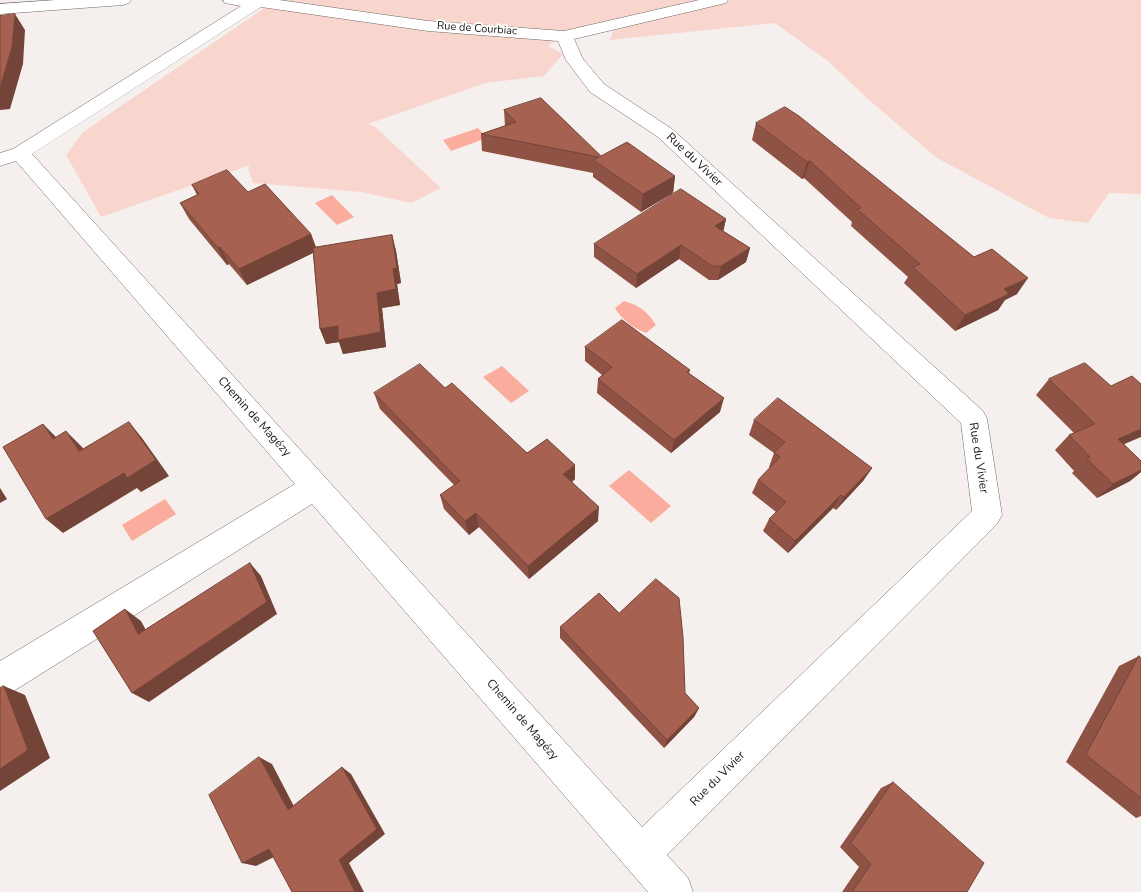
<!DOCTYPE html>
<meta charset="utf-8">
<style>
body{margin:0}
canvas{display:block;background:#f5efee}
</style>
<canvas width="1141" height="892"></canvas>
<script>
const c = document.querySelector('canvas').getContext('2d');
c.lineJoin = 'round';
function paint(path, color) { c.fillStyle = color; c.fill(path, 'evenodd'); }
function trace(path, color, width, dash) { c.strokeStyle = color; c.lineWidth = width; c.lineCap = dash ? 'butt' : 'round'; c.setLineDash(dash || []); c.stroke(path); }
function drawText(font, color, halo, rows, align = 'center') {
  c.font = font + ' "Nunito Sans",sans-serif'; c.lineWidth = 4; c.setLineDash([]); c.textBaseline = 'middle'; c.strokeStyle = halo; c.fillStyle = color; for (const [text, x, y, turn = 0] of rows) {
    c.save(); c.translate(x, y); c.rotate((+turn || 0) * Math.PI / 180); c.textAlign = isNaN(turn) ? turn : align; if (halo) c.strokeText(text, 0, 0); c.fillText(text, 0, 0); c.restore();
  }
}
paint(new Path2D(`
 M276,0h865v194l-32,-1 -21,30 -39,-5 -112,-60 -67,-57 -42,-40 -53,-38 -165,17 5,-15 -51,11 -16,10 15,8 -19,22 -59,7 -117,41 6,2 67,62 -30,15 -50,-11 -108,-9 -5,-15 2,-3 -149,52 -35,-62 17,-23z`), '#f9d6cd');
paint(new Path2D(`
 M478,128l9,10 -36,13 -8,-11z
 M332,195l22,22 -17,8 -22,-22z
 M624,301c15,4 24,11 32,24l-10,8c-13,-5 -24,-13 -31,-25z
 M502,366l27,25 -18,12 -28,-26z
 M629,470l42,36 -20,17 -42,-37z
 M165,499l11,15 -44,27 -10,-16z`), '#faad9c');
const minor = new Path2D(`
 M56,0h75l-2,3 -6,2 -123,9v-10z
 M223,0h56l149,21 136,10 135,-31h29l-2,3 -152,36 9,20 21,25 68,45 311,282 4,8 15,96 -5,9 -330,331 21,23 5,14h-45l-336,-388 -300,188 -12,5v-36l295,-177 -279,-323 -16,5v-13l13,-4 228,-143 -16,-3zM261,7l167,24 130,10 8,19 24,32 68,45 303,286 11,88 -330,316 -610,-673z`);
trace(minor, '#6e6968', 1);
paint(minor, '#fff');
paint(new Path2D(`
 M504,110l97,46 74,20 -2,17 -32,19 -48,-35v-4l-111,-22 -1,-17 24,-8z
 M756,123l261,171 -12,6 -7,10 -43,21 -51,-48 4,-6 -57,-51 1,-4 -48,-44 -2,1 -50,-39z
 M192,185l56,7 63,42 5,13 76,-12 4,16 5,32 -4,1 3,21 -18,3 4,39 -43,7 -4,-12 -13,2 -6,-15 -7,-76 -66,32 -18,-21 -2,1 -38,-46 -9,-16 17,-8z
 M726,219l-3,12 27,17 -4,14 -28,18h-9l-30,-21 -43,29 -42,-31v-13z
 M585,347l105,23 -1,3 31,39 -49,41 -74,-60 1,-14 4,-4 -17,-14z
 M1049,379l75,65 17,17v11l-11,9 -33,17 -25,-25 2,-2 -19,-21 14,-15 5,-2 -38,-38z
 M445,388l82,65 48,26 -3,3 26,39 -69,58 -50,-52 -10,8 -25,-26 -4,-14 14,-10 -74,-76 -6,-16z
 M754,420l118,48 -9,13 -27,29 -3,-2 -45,45 -25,-22 6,-12 7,-7 -24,-19 6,-13 12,-12 -1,-1 5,-14 -25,-18z
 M560,627l125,66 14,15 -5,9 -30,31 -104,-110z
 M1139,656l2,2v158l-5,2 -70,-56 53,-96z
 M893,782l74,110h-125l17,-25 -19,-20 41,-59z`), '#8f5346');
paint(new Path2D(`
 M15,14l10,16 -2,34 -13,45 -10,1v-22z
 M810,161l-6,17 -2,1 5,-17z
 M675,176l-2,17 -32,19 2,-18z
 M726,219l-3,14 -8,-7z
 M311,234l6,17 -70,34 -8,-16z
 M392,235l4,16 5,32 -4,1 3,21 -18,3 4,39 -43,7 -4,-12 -13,2 -6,-15 57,-36 16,-24z
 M681,245l-2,14 -43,29 1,-14z
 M220,247l9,17 -2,1 -9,-17z
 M750,248l-4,14 -28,18 3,-14z
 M1028,278l-11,16 -12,6 -7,10 -43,21 10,-16 39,-26z
 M724,398l-4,14 -49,41 3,-13z
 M129,422l13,16 27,38 -28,16 -4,-4 -74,45 -17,-14z
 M43,424l16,16 -6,-1z
 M1141,429v8l-38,16 15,-14z
 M66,431l16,16 13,19 -16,-15z
 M575,465v14l-11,9 -1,-14z
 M872,468l-9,13 -27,29 8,-13z
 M1141,470v2l-11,9 -33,17 16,-14z
 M0,488l7,11 -7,4z
 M841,495l-8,13 -45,45 7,-12z
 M599,507l-1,14 -69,58 -1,-13z
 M476,513l3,14 -10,8 -4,-14z
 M250,563l11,13 16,38 -128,88 -17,-9z
 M125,609l16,12 13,24 -16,-11z
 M4,686l21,9 25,63 -50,33v-22z
 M699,708l-5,9 -30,31 3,-8z
 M259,757l13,7 27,52 -11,-6z
 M342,767l9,7 34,60 -36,29 15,29h-9l-16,-32z
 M269,849l13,4 -26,13 -14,-3z`), '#744439');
const building = new Path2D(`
 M15,14l-3,33 -12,41v-72z
 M541,98l60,58 26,-14 48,34 -32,18 -50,-34 6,-3 -118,-23 35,-12 -12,-12z
 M785,107l14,9 175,141 18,-8 36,29 -24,11 5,5 -44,21 -52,-48 7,-3 -63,-55 4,-1 -51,-47 -3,1 -51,-39z
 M227,170l21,22 17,-8 46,50 -72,35 -19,-22 -2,1 -38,-45 19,-9 -7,-9z
 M681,189l45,30 -11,7 35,22 -29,18h-9l-31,-21 -44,29 -43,-30z
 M392,235l5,33 -4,1 3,20 -19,4 4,39 -43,8v-14l-18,3 -7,-81z
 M622,320l68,50 -3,2 37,26 -50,42 -76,-61 14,-12 -27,-20z
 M1085,363l26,23 21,-10 9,8v45l-23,10 23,22v9l-28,14 -26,-25 3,-2 -21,-22 26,-11 -46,-45z
 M420,364l25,24 7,-5 75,70 20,-14 28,26 -12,9 36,33 -71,59 -52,-53 -11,8 -25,-26 20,-14 -86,-88z
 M778,398l94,70 -28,29 -3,-2 -46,46 -26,-22 17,-17 -28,-22 22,-23 -6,-4 11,-11 -31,-22z
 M129,422l27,38 -29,18 -3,-5 -78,46 -43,-72 40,-23 10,15 13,-8 13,20z
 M250,563l17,39 -135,91 -39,-62 32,-22 13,25z
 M656,579l23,19 4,39 2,56 14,15 -32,32 -107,-113 39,-34 20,20z
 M1139,656l2,2v140l-55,-43z
 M4,686l24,64 -28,19v-81z
 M259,757l29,53 54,-43 35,62 -38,31 16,32h-63l-23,-43 -27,14 -33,-68z
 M893,782l91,81 -17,29h-115l19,-28 -20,-21z`);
paint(building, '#a66151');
trace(building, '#744439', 1);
drawText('11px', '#1a1818', '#fffefd', [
 ["Rue de Courbiac",477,29,4]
]);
drawText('12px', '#1a1818', '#fffefd', [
 ["Rue du Vivier",694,160,43],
 ["Chemin de Magézy",254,417,48],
 ["Rue du Vivier",978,458,81],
 ["Chemin de Magézy",522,720,49],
 ["Rue du Vivier",718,779,-45]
]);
</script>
